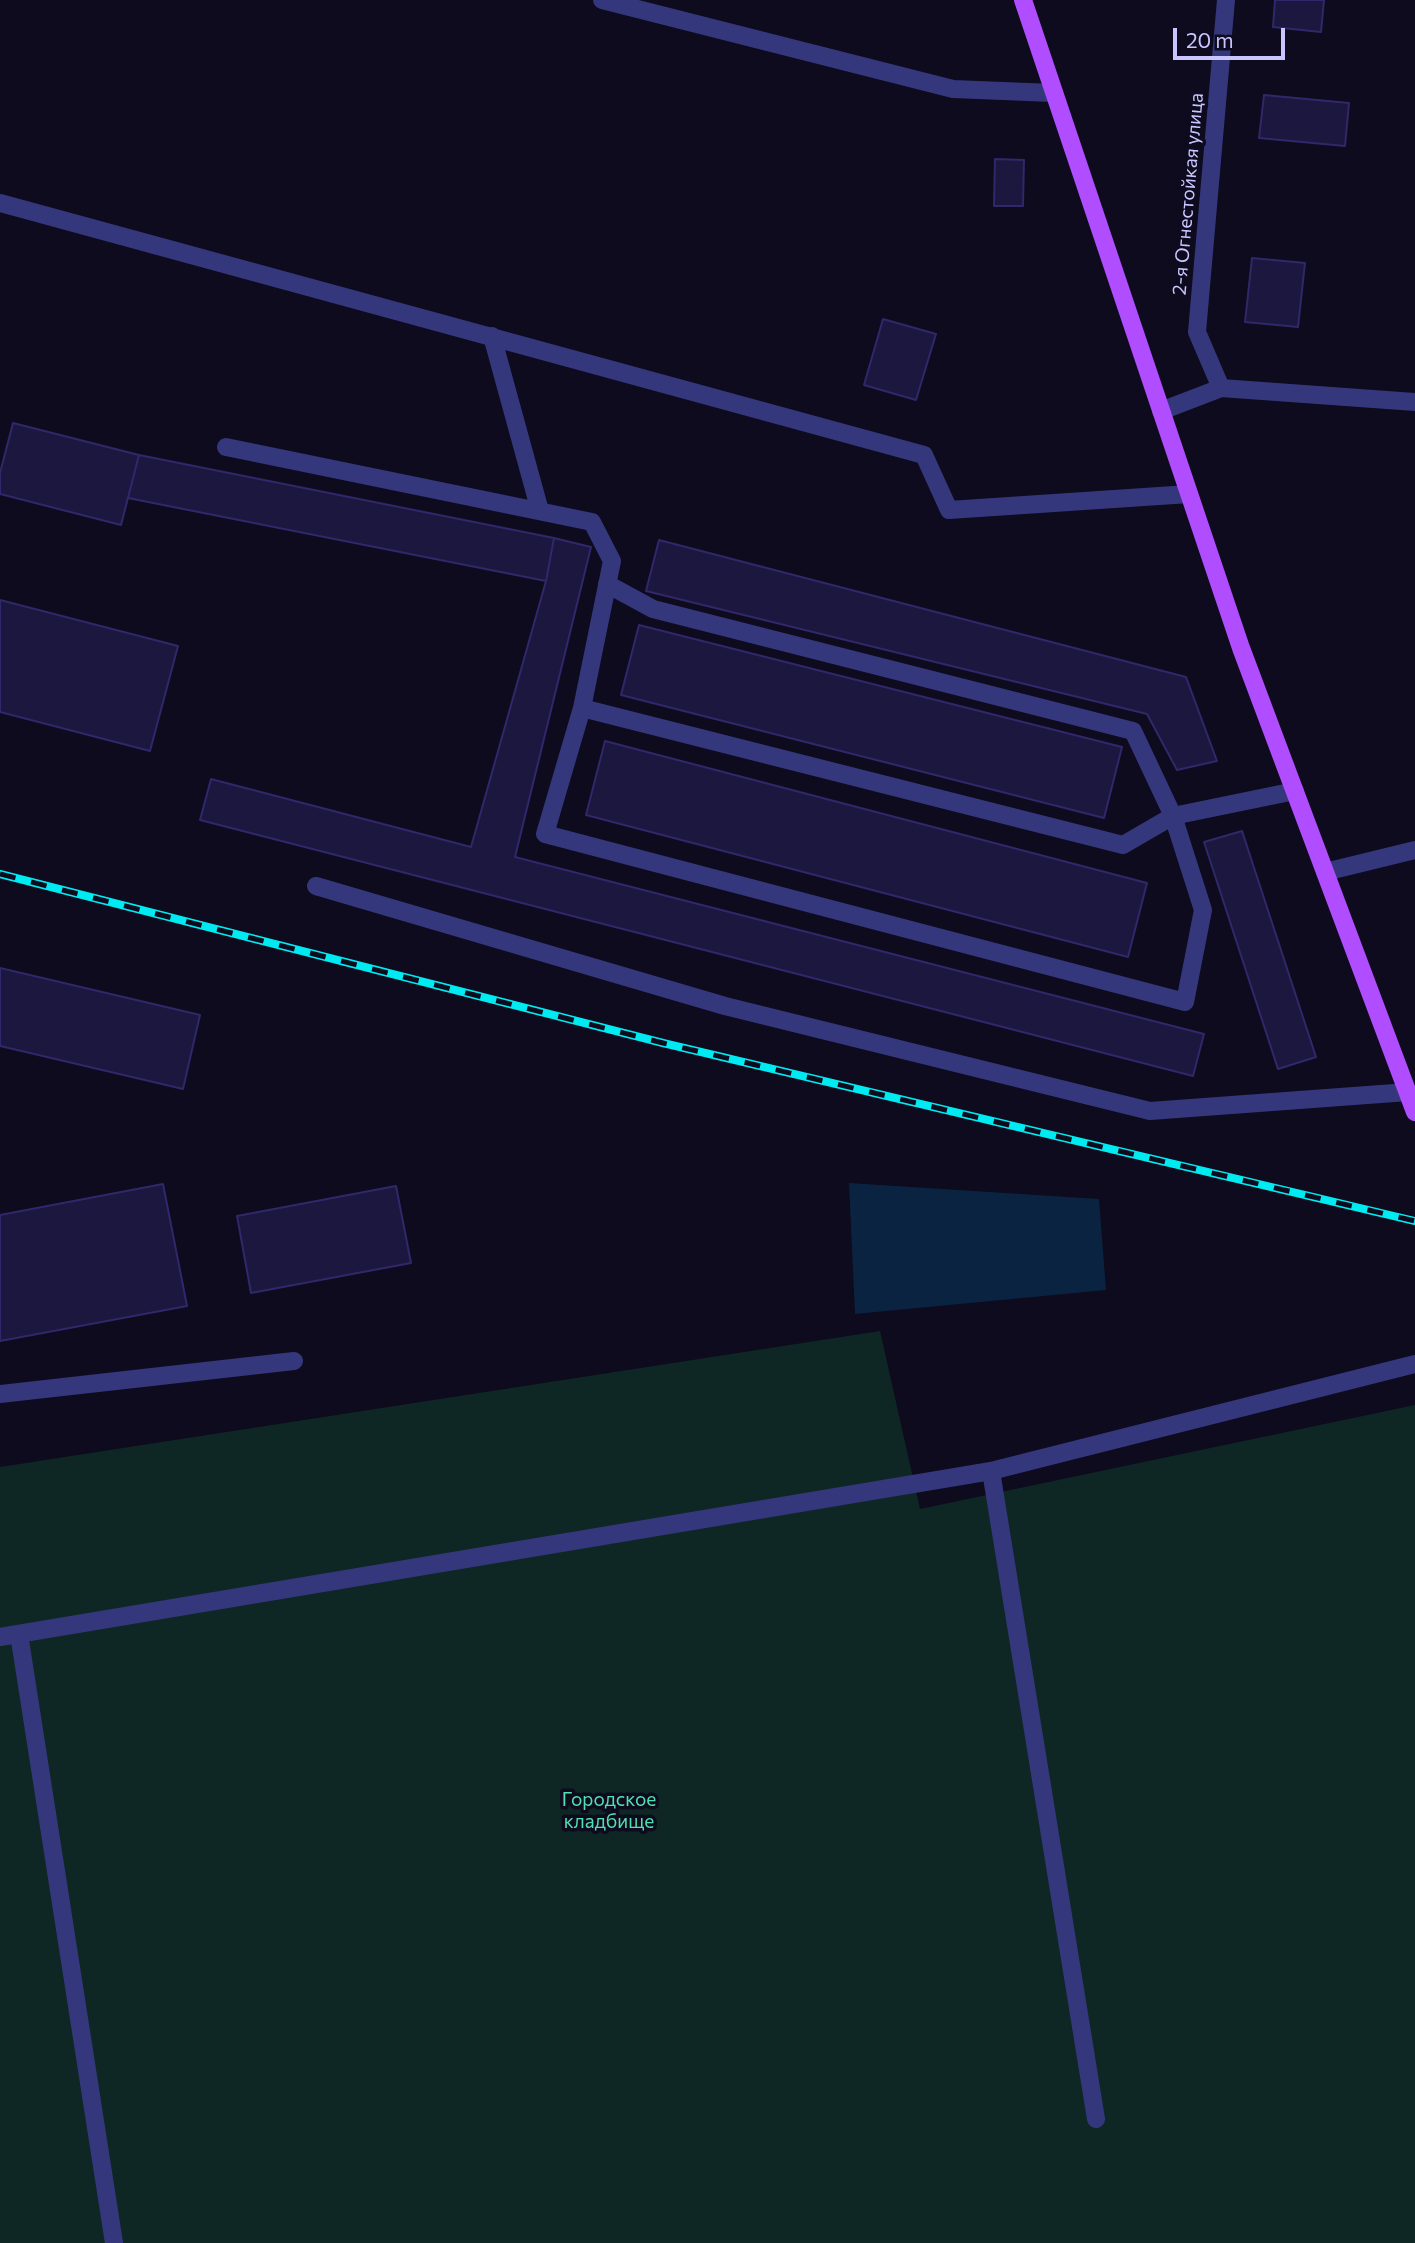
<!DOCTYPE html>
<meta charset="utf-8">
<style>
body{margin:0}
#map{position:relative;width:1415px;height:2243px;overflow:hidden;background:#0d0b1d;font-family:Commissioner,sans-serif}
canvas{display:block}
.scale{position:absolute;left:1173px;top:28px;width:112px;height:32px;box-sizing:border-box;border:4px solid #c9c6ff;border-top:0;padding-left:9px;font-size:21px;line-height:24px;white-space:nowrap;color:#c9c6ff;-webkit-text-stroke:5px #0d0b1d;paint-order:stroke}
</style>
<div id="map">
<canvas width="1415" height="2243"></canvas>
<div class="scale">20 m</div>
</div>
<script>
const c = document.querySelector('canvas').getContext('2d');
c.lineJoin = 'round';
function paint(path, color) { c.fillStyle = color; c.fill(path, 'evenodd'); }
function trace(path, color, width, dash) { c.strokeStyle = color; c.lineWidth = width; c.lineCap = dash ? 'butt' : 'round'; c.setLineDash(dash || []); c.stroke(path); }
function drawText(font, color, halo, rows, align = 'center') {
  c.font = font + ' Commissioner,sans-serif'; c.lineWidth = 7; c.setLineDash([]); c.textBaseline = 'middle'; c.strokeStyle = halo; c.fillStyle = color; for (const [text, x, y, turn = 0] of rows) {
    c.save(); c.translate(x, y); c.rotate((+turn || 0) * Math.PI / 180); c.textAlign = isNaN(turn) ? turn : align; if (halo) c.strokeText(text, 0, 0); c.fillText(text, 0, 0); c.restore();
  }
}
paint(new Path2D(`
 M880,1331l40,178 495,-104v838h-1415v-776z`), '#0e2724');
paint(new Path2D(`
 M849,1183l250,16 7,91 -251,24z`), '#0a2341');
const building = new Path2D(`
 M1275,0h49l-3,32 -48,-5z
 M1264,95l85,8 -4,43 -86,-8z
 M995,159l29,1 -1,46h-29z
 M1252,258l53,5 -7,64 -53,-5z
 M883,319l53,15 -20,66 -52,-15z
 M13,423l126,32 -18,70 -121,-31v-21z
 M139,455l415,83 -8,43 -418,-83z
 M554,538l37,9 -76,310 689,177 -11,42 -993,-256 11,-41 260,68 75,-266z
 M659,540l527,137 31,84 -40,9 -30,-56 -501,-123z
 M0,600l178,46 -28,105 -150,-39z
 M639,625l483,122 -18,71 -483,-123z
 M605,741l542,142 -19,74 -542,-142z
 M1242,831l74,226 -38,12 -74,-227z
 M0,968l200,47 -17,74 -183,-43z
 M163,1184l24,122 -187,35v-126z
 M396,1186l15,77 -160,30 -14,-77z`);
paint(building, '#1c173e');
trace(building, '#30286a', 2);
trace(new Path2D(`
 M602,0l351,89 100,4
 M0,203l924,252 25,55 240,-16
 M492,336l48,175
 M1221,388l-24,-56 29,-332
 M1161,411l60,-23 194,14
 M226,447l366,75 20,39 -30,147 -37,126 640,168 18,-92 -30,-94 -40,-85 -480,-122 -46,-25
 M582,708l541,137 50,-29 122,-25
 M1325,872l90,-22
 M316,886l409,120 425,105 258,-19
 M0,1394l294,-33
 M991,1471l105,648
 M19,1634l95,609
 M0,1637l991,-166 424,-107`), '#35377d', 18);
trace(new Path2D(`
 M1023,0l218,648 174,464`), '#b04dff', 18);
const rail = new Path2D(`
 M0,874l663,169 752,178`);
trace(rail, '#00ebf1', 8);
trace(rail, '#0d0b1d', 5, [16]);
drawText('19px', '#c9c6ff', '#0d0b1d', [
 ["2-я Огнестойкая улица",1188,194,-85]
]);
drawText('19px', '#51e0b2', '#0d0b1d', [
 ["Городское",609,1800],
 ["кладбище",609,1822]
]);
</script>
